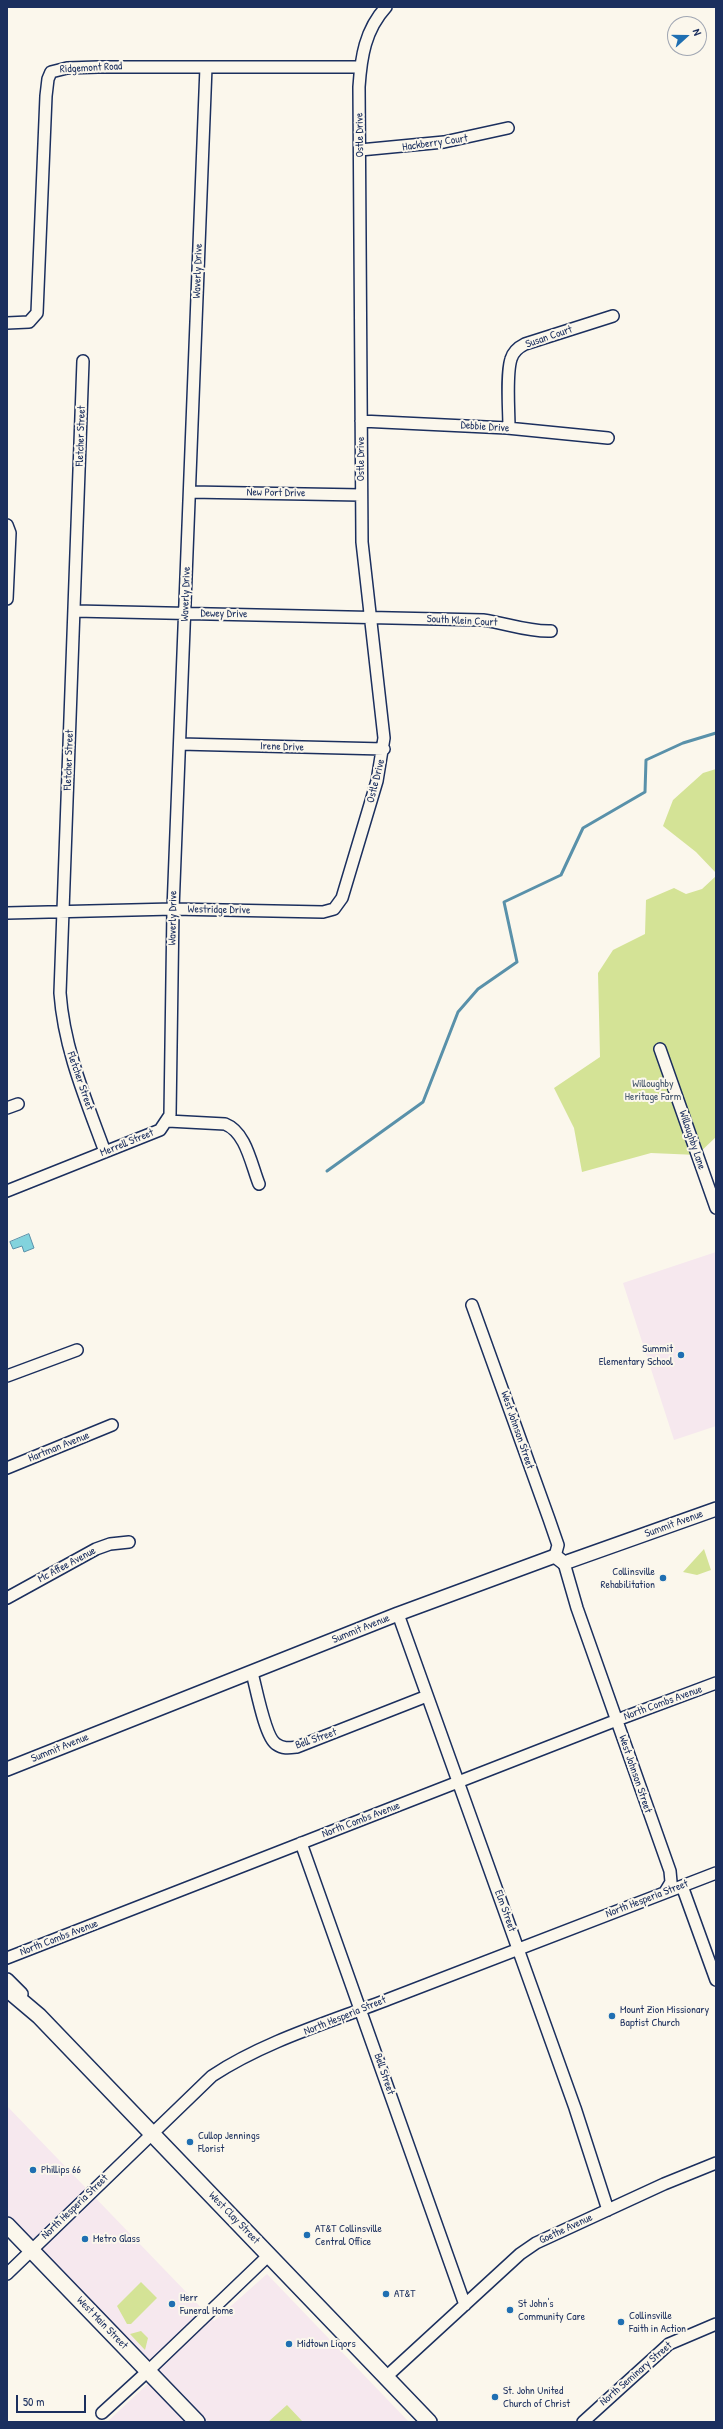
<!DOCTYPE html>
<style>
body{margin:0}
#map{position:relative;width:723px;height:2429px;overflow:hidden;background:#fbf7ec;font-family:"Patrick Hand",sans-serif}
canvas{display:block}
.frame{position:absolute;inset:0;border:8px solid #1b2f5e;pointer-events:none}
.north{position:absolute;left:667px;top:16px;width:40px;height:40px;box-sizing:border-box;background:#fbf7ec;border:1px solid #a1a7b3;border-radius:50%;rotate:69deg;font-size:11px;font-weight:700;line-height:16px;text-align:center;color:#1b2f5e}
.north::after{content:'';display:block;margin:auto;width:14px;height:18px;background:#1f6fb2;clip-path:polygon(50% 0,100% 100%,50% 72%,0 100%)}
.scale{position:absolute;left:16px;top:2395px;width:70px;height:18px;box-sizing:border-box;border:2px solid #1b2f5e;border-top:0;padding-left:5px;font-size:12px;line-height:14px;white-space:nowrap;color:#1b2f5e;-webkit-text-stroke:3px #fbf7ec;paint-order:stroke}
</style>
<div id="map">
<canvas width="723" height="2429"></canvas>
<div class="frame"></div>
<div class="north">N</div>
<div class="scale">50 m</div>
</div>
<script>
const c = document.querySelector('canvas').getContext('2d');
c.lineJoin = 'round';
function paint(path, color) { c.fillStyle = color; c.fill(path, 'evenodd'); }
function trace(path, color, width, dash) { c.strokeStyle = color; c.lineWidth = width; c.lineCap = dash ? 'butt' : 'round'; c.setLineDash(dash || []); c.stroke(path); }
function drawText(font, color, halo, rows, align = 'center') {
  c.font = font + ' "Patrick Hand",sans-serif'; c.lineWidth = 4; c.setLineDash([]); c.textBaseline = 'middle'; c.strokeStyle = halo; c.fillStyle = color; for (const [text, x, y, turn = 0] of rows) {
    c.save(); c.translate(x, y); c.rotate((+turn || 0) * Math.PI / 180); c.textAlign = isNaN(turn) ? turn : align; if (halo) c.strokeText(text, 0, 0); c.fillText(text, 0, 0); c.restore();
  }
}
paint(new Path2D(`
 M716,1252v174l-42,14 -51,-157z
 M7,2106l207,215 53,-47 142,148h-302l47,-44 -147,-153z`), '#f6e8ee');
paint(new Path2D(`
 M716,769v104l-20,-21 -33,-26 10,-26 30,-27z
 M716,876v261l-19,18 -46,-2 -69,19 -8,-44 -20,-40 46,-31 -2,-84 15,-23 32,-16 1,-34 28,-12 12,6 16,-5z
 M704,1549l7,21 -14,5 -14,-3z
 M141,2282l16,16 -26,26h-4l-10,-18z
 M141,2331l7,7 -3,12 -15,-16z
 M287,2405l16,17h-35z`), '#d4e396');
const water = new Path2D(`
 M29,1234l5,14 -10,4 -2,-6 -9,3 -3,-7z`);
paint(water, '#82d3dd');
trace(water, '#5991aa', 1);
trace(new Path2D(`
 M327,1171l96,-69 35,-90 20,-23 39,-27 -13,-60 57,-27 22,-47 62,-36 1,-32 37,-17 33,-10`), '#5991aa', 3);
const minor = new Path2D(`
 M360,150l84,-8 64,-14
 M7,323l22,-1 8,-9 9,-217 2,-17 3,-7 16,-4 31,-1h262
 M83,361l-23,632c4,56 26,107 45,159
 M361,421l146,7 101,10
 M509,428c0,-18 -3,-53 2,-69 2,-7 8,-12 14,-15l88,-28
 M190,492l171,3
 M7,525l3,8 -3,66
 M75,611l408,9c23,3 45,12 68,11
 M180,744l204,5
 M7,913l166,-4 150,3 11,-3 8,-11 35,-117 7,-43 -22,-196 -3,-455c2,-30 6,-57 27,-80
 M660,1049l56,159
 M7,1108l11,-4
 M168,1121l57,3c21,8 26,40 34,60
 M7,1191l153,-61 10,-15 3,-206 33,-842
 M472,1305l77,214 9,26 -3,11
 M7,1376l70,-26
 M7,1468l105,-43
 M564,1563l13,45 93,263 1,11 -6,10
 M7,1598l89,-49 14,-5 19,-2
 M398,1614l177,494 33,102
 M252,1673c4,14 13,64 24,71 7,5 13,4 21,3l130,-51
 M301,1843l164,462
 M682,1886l34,94
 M7,1958l610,-238 99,-37
 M7,2274l205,-198c53,-35 118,-54 177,-77 109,-42 218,-84 327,-126
 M386,2377l134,-123 16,-11 128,-59 52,-21
 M102,2413l46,-42 121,-116
 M583,2422l86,-78 47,-20`);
const tertiary = new Path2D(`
 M7,1769l391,-155 157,-58 9,7 152,-54
 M7,1980l14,14`);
const secondary = new Path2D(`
 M7,1989l32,27 390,406
 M7,2225l190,197`);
trace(minor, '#1b2f5e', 14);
trace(tertiary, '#1b2f5e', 16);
trace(secondary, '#1b2f5e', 18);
trace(minor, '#fbf7ec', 11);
trace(tertiary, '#fbf7ec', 13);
trace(secondary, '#fbf7ec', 15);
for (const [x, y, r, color] of [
 [681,1355,4,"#1f6fb2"],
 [663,1578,4,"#1f6fb2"],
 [612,2016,4,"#1f6fb2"],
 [190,2142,4,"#1f6fb2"],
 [33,2170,4,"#1f6fb2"],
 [307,2235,4,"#1f6fb2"],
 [85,2239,4,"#1f6fb2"],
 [386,2294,4,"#1f6fb2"],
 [172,2304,4,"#1f6fb2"],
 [510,2310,4,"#1f6fb2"],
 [621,2322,4,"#1f6fb2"],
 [289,2344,4,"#1f6fb2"],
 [495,2397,4,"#1f6fb2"]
]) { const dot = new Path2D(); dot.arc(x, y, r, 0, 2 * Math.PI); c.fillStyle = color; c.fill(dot); trace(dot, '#fbf7ec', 1.5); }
drawText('11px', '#1b2f5e', '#fbf7ec', [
 ["Ridgemont Road",91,68,-3],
 ["Ostle Drive",360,135,-91],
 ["Hackberry Court",435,143,-8],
 ["Waverly Drive",198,271,-88],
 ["Susan Court",549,337,-19],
 ["Debbie Drive",485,427,4],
 ["Fletcher Street",81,436,-88],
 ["Ostle Drive",361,459,-90],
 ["New Port Drive",276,493,1],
 ["Waverly Drive",186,594,-88],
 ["Dewey Drive",224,614,1],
 ["South Klein Court",462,621,3],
 ["Irene Drive",282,747,2],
 ["Fletcher Street",69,760,-88],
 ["Ostle Drive",376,781,-76],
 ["Westridge Drive",219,910,1],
 ["Waverly Drive",173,918,-89],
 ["Fletcher Street",80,1081,71],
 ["Willoughby Lane",692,1140,71],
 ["Merrell Street",127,1143,-22],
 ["West Johnson Street",517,1430,71],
 ["Hartman Avenue",59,1447,-22],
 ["Summit Avenue",674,1524,-20],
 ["Mc Affee Avenue",67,1565,-28],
 ["Summit Avenue",361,1629,-22],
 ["North Combs Avenue",663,1703,-20],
 ["Bell Street",316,1739,-19],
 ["Summit Avenue",60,1748,-22],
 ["West Johnson Street",635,1774,71],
 ["North Combs Avenue",361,1820,-21],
 ["North Hesperia Street",647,1899,-21],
 ["Elm Street",505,1911,70],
 ["North Combs Avenue",59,1938,-21],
 ["North Hesperia Street",345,2016,-22],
 ["Bell Street",384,2074,71],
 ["North Hesperia Street",75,2207,-44],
 ["West Clay Street",234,2218,46],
 ["Goethe Avenue",566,2229,-25],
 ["West Main Street",102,2323,46],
 ["North Seminary Street",636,2374,-41]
]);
drawText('11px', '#405369', '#fbf7ec', [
 ["Willoughby",653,1084],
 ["Heritage Farm",653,1097]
]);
drawText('11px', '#1b2f5e', '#fbf7ec', [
 ["Summit",673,1349,"right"],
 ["Elementary School",673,1362,"right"],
 ["Collinsville",655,1572,"right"],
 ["Rehabilitation",655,1585,"right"],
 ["Mount Zion Missionary",620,2010],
 ["Baptist Church",620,2023],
 ["Cullop Jennings",198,2136],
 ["Florist",198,2149],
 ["Phillips 66",41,2170],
 ["AT&T Collinsville",315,2229],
 ["Central Office",315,2242],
 ["Metro Glass",93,2239],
 ["AT&T",394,2294],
 ["Herr",180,2298],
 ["Funeral Home",180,2311],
 ["St John's",518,2304],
 ["Community Care",518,2317],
 ["Collinsville",629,2316],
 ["Faith in Action",629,2329],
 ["Midtown Liqors",297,2344],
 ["St. John United",503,2391],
 ["Church of Christ",503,2404]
], 'left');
</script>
